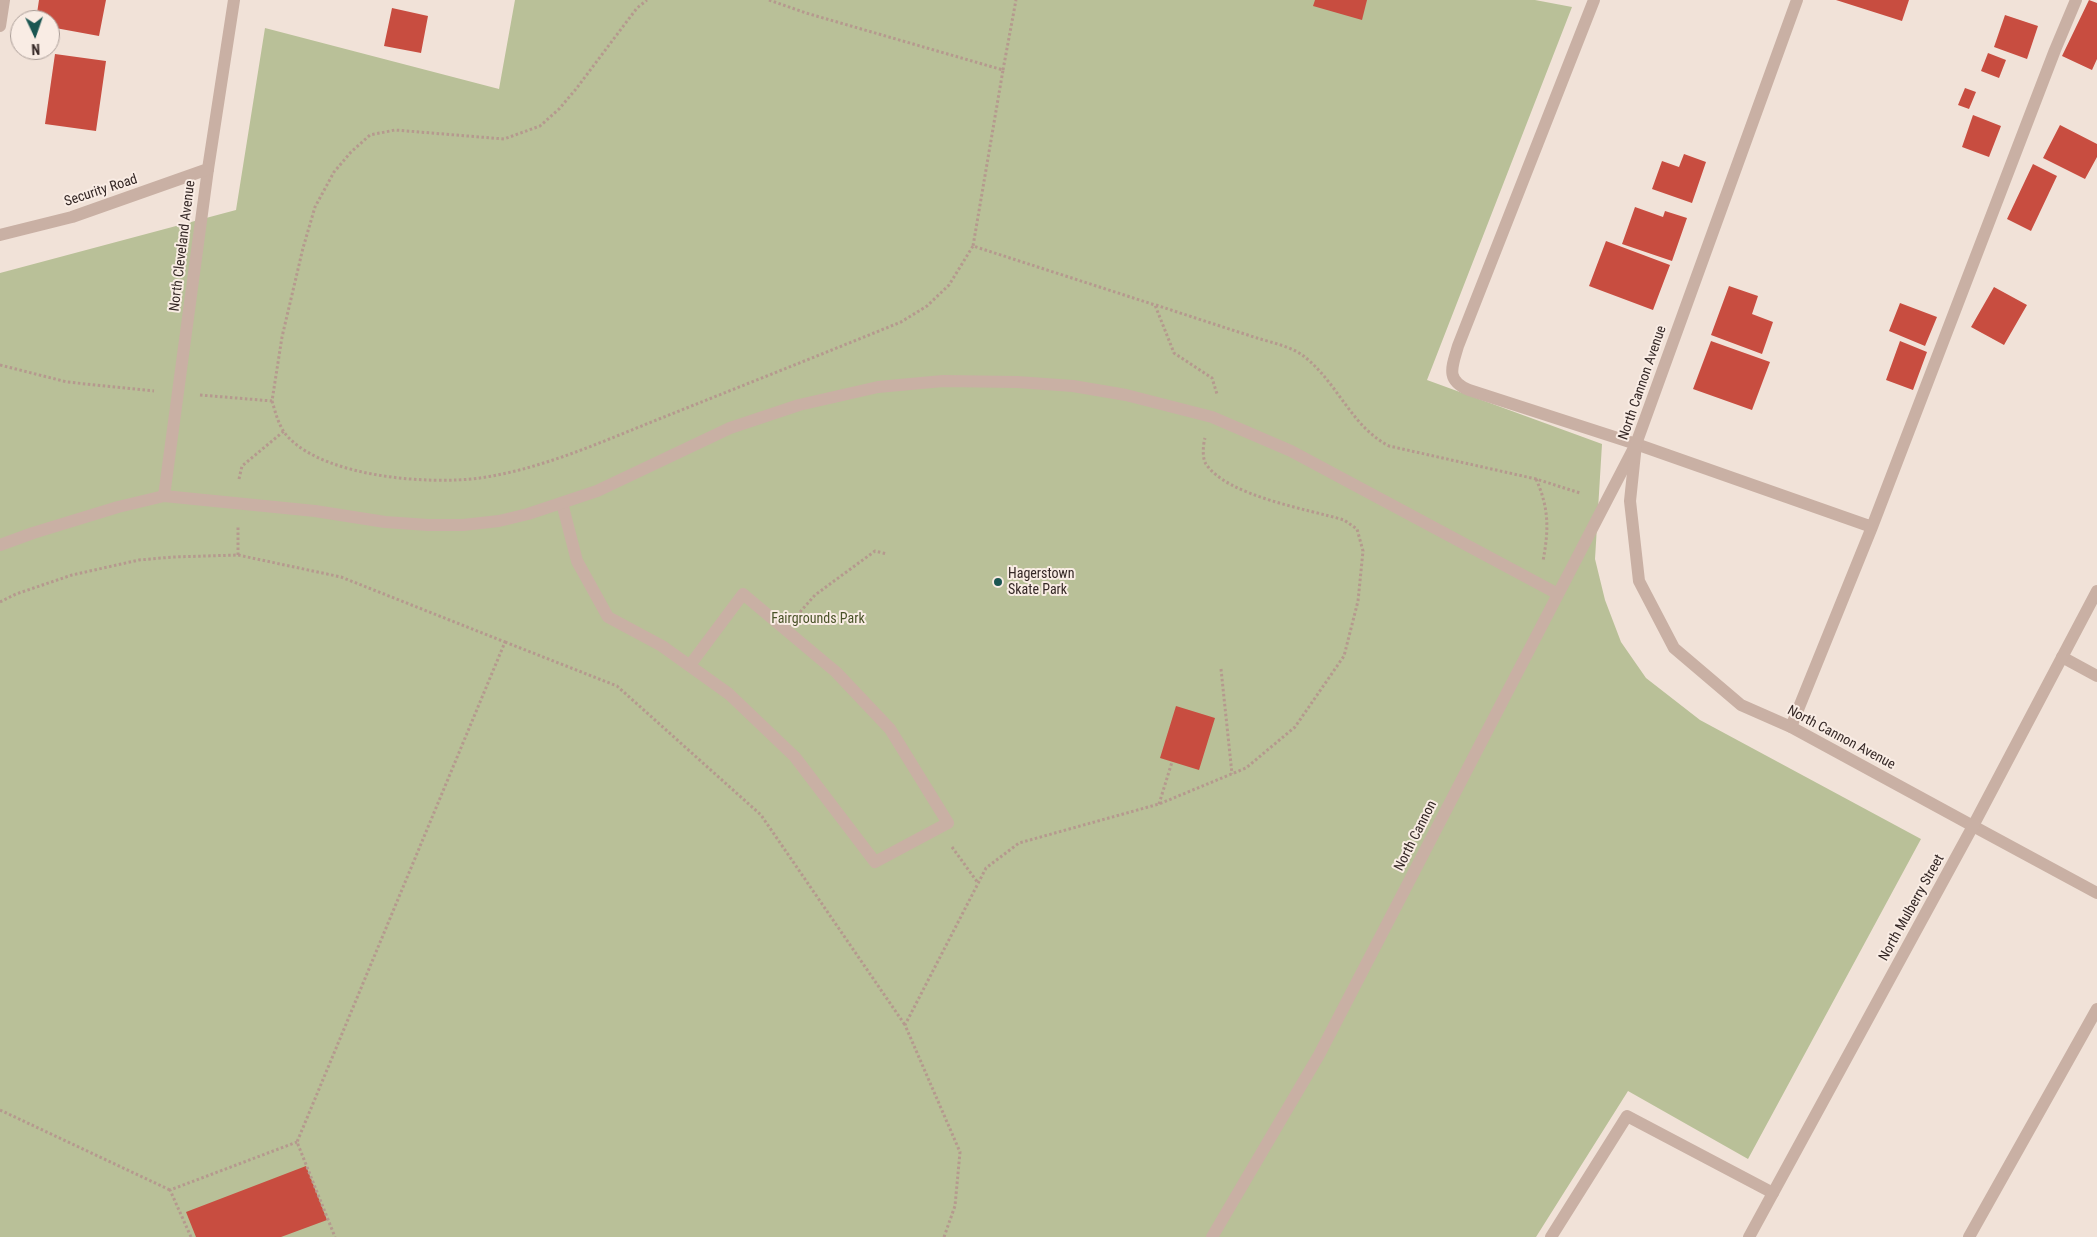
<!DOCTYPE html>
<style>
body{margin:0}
#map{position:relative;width:2097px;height:1237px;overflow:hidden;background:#f1e2d8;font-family:"Roboto Condensed",sans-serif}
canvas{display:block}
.north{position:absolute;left:10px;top:10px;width:50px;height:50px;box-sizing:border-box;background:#f9ece4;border:1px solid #ab9e98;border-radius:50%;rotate:177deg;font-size:14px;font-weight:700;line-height:20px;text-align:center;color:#352826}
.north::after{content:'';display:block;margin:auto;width:18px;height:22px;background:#1b5652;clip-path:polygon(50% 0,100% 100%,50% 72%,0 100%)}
</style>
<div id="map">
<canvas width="2097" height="1237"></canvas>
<div class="north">N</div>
</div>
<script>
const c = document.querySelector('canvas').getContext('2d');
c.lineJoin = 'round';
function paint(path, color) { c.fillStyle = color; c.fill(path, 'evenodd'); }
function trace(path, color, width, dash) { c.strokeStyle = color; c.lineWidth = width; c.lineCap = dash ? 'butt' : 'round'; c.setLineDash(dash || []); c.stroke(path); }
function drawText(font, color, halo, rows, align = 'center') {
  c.font = font + ' "Roboto Condensed",sans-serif'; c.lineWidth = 4; c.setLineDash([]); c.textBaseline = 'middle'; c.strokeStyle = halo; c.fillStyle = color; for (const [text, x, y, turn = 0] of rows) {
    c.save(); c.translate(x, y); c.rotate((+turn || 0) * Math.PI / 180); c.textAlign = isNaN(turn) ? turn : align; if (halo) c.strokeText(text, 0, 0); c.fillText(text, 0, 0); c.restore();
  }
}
paint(new Path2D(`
 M515,0h1020l37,7 -145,373 175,64 -7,115 10,41 16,42 25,36 54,42 221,119 -173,320 -120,-68 -92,146h-1536v-964l236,-63 29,-182 234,61z`), '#b9c098');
paint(new Path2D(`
 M39,0h67l-7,36 -49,-9v-7h-14z
 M1315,0h52l-5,20 -49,-14z
 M1836,0h73l-7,21z
 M2089,0l8,3v56l-5,11 -30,-14z
 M392,8l36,8 -7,37 -37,-7z
 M2005,15l33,11 -11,33 -33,-12z
 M1988,53l18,7 -7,18 -18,-7z
 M55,54l51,7 -10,70 -51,-7z
 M1965,88l11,4 -7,17 -11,-4z
 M1973,115l28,11 -12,31 -27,-10z
 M2060,125l37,19v13l-12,22 -42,-21z
 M1684,154l22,8 -14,41 -40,-14 10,-28 17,6z
 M2033,164l24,12 -26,55 -24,-12z
 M1635,207l28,10 2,-6 22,7 -15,43 -50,-17z
 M1606,241l64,24 -17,45 -64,-24z
 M1729,286l29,10 -6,18 21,8 -11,32 -51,-19z
 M1994,287l33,18 -23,40 -33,-18z
 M1900,303l37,14 -12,29 -36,-15z
 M1711,341l59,21 -18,48 -59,-21z
 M1900,341l27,11 -14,38 -27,-10z
 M1176,706l39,12 -16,52 -39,-12z
 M306,1166l21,54 -46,17h-85l-10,-25z`), '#c84d40');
trace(new Path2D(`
 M769,0l37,13 197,57 -30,176 182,59 19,48 38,25 5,16
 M1003,70l13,-70
 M1156,305c33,11 67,22 101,33 16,5 37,9 49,20 32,26 46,69 83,88l147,33 44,14
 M0,365l67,17 87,9
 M200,395l72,6 10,-64 21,-89 12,-41 19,-35 17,-20 19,-17 25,-5 109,9 36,-13 19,-17 17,-20 61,-81 10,-8
 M272,401c4,13 7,27 17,37 38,39 139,47 191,40 62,-9 121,-36 179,-59 80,-32 161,-64 242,-97l26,-16 22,-21 24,-39
 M239,479l3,-13 42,-35
 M1536,479c13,29 13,50 7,82
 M238,555v-29
 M0,602l16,-8 56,-19 67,-15 34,-3 65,-2 103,22 164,65 -208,500 38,95
 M800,612l15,-17 60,-44 12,3
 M505,642l112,44 144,129 144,210
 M1221,669l11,105
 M1159,804l13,-42
 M952,847l26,36
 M0,1110l170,80
 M191,1237l-21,-47 127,-48
 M944,1237l11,-31 5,-54 -55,-127 81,-157 33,-25 140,-39 87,-36 49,-41 49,-71 14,-55 5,-50 -6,-22 -13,-9c-37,-11 -117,-24 -138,-56 -4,-6 -3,-19 -1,-26`), '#b5998e', 3, [2.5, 2.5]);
trace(new Path2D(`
 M1594,0l-136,346c-6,21 -13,34 11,44l167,54 236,83
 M562,503l15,58 31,56 54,29 67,48 66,63 80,105 73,-39 -58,-94 -54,-57 -93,-78 -53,71
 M2062,657l35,19
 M1791,727l81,-200 183,-477 21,-50
 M1551,1237l76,-121 146,77
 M1969,1237l128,-228`), '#c9b0a4', 12);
trace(new Path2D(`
 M0,26l4,-26
 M164,496l44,-327
 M0,545l33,-12 85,-26 46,-11 151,15 70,11 43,3h35l36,-4 29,-7 69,-23 133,-63 69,-23 79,-18 65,-6 74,1 56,4 53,9 86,22 79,34 267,143
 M1973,826l124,67
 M1212,1237l107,-182 317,-611`), '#c9b0a4', 12);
trace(new Path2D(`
 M1797,0l-161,444 -6,57 9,80 35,67 67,57 50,22 182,99
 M0,235l72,-18 136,-48 26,-169
 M1749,1237l224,-411 124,-235`), '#c9b0a4', 12);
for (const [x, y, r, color] of [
 [998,582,5,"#1b5652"]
]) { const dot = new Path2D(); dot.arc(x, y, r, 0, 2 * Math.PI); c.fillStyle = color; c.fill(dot); trace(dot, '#f9ece4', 2); }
drawText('14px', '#352826', '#f9ece4', [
 ["Security Road",101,191,-18],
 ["North Cleveland Avenue",183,246,-83],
 ["North Cannon Avenue",1643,383,-71],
 ["North Cannon Avenue",1841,738,28],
 ["North Cannon",1416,836,-63],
 ["North Mulberry Street",1912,908,-61]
]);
drawText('14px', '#352826', '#f9ece4', [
 ["Hagerstown",1008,574],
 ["Skate Park",1008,590]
], 'left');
drawText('14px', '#4a5329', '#f9ece4', [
 ["Fairgrounds Park",818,619]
]);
</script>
